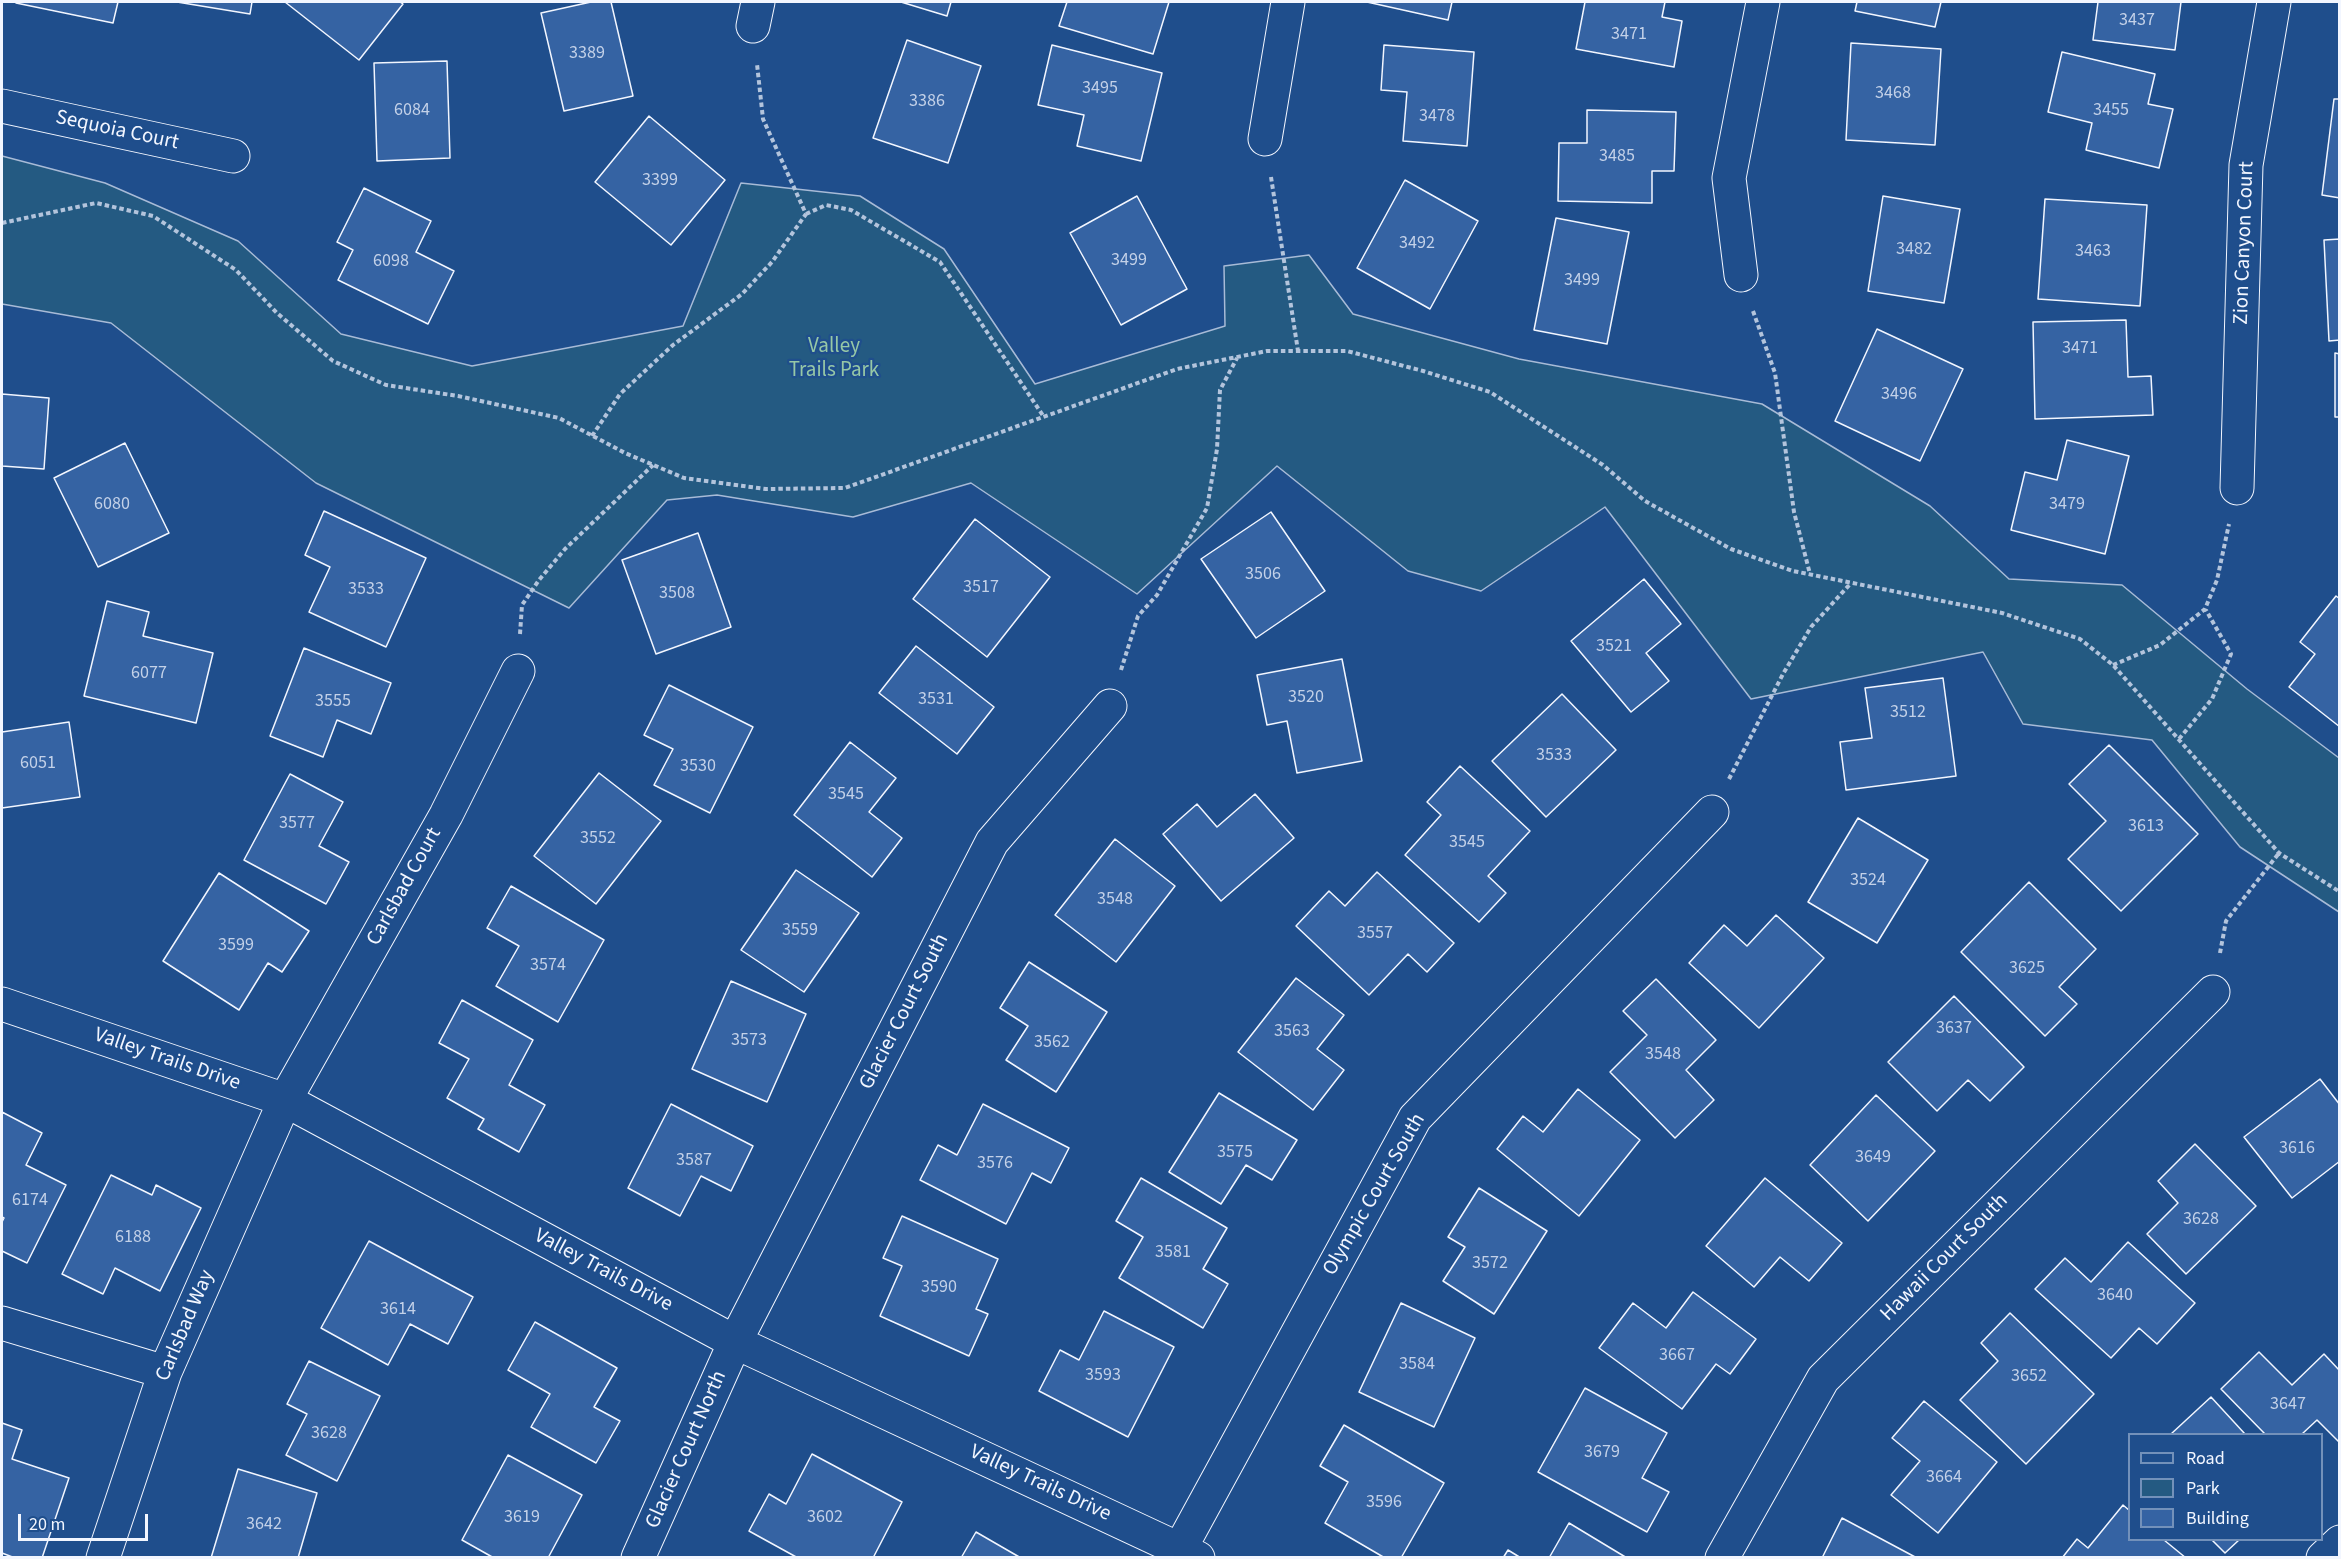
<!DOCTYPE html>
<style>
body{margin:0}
#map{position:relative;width:2341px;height:1559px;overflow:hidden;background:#1f4e8c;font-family:"Source Sans 3",sans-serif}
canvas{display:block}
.frame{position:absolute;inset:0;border:3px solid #f2f6ff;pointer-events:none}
.legend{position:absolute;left:2128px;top:1433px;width:195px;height:108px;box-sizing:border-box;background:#1f4e8c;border:2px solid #7391ba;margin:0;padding:8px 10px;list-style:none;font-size:18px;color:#f2f6ff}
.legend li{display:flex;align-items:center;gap:12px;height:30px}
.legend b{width:30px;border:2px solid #7391ba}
.scale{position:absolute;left:18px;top:1514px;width:130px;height:27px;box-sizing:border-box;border:3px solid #f2f6ff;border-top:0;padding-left:8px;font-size:18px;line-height:21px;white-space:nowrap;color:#f2f6ff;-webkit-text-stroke:4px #1f4e8c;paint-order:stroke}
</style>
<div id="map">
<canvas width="2341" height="1559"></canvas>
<div class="frame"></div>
<ul class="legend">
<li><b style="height:8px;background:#1f4e8c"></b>Road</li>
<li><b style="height:16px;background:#245a82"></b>Park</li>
<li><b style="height:16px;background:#3563a3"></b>Building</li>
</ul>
<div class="scale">20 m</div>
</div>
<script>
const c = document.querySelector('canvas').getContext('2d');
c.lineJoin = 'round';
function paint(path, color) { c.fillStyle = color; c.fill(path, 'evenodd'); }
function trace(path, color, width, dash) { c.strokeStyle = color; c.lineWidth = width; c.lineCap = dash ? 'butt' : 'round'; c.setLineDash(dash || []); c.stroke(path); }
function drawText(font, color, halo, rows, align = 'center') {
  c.font = font + ' "Source Sans 3",sans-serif'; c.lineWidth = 4.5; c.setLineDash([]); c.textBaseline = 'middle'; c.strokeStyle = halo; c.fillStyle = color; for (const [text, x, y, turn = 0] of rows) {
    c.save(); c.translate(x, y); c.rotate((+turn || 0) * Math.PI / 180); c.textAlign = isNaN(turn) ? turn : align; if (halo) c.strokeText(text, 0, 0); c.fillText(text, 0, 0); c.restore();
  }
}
const green = new Path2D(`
 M2,156l103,27 133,58 103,93 131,32 211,-40 58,-143 119,13 84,53 91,135 190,-58 -1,-60 85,-11 44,59 166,45 243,45 168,102 79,73 113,6 125,104 92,69v154l-99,-65 -88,-107 -129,-16 -40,-72 -232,47 -146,-192 -124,84 -73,-20 -131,-105 -140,128 -166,-111 -118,34 -136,-22 -50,5 -98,108 -253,-125 -205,-160 -109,-19z`);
paint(green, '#245a82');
trace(green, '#a8bbd7', 1.5);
const building = new Path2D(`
 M16,2h102l-5,21 -97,-20z
 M177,2h75l-2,12z
 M285,2h115l3,2 -44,56z
 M591,2h20l22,94 -69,15 -23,-98z
 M901,2h50l-4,14z
 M1067,2h102l-16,52 -94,-28z
 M1367,2h85l-4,18z
 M1585,2h80l-3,15 20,4 -8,46 -98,-18z
 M1857,2h84l-6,25 -80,-16z
 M2098,2h83l-6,48 -82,-10z
 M907,40l74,26 -33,97 -75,-25z
 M1851,43l90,6 -6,96 -89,-5z
 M1052,45l110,28 -21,88 -64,-15 7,-31 -46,-10z
 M1384,45l90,7 -7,94 -64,-5 4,-49 -26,-2z
 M2062,52l93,22 -7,30 25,5 -14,59 -73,-18 6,-27 -44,-11z
 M447,61l3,97 -73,3 -3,-98z
 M2334,99h6v99l-18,-3z
 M1587,110l89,2 -2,59h-22v32l-94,-2 1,-58h28z
 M649,116l76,64 -54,65 -76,-63z
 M1405,180l73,41 -48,88 -73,-41z
 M364,188l67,33 -15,31 38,19 -26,53 -90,-44 15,-30 -16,-8z
 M1137,196l50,93 -66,36 -51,-92z
 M1883,196l77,13 -16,94 -76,-12z
 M2045,199l102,6 -7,101 -102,-7z
 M1556,218l73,14 -22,112 -73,-14z
 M2340,239v101l-11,1 -5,-101z
 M2126,320l2,57 23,-1 2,39 -118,4 -2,-97z
 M1877,329l86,40 -43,92 -85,-40z
 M2335,353l5,1v63h-5z
 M2,394l47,4 -5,71 -42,-3z
 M2067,440l62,16 -24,98 -94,-24 14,-58 32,8z
 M125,443l44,90 -71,34 -44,-89z
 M324,511l102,47 -40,89 -77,-35 21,-45 -25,-12z
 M1271,512l54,79 -69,47 -55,-79z
 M975,519l75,58 -63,80 -74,-58z
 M698,533l33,94 -75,27 -34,-94z
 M1644,579l37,45 -35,29 23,28 -38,31 -60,-71z
 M2336,596l4,3v128l-51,-40 26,-33 -15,-12z
 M107,601l42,11 -6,24 70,17 -17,70 -112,-27z
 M916,646l78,61 -37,47 -78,-61z
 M304,648l87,35 -20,51 -34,-14 -14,37 -53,-21z
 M1342,659l20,102 -65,12 -10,-52 -20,4 -10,-50z
 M1943,678l13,98 -110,14 -6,-48 32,-4 -7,-50z
 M669,685l84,42 -43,86 -56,-28 19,-36 -29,-14z
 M1562,694l54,56 -70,67 -54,-56z
 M69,722l11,75 -78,11v-76z
 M850,742l46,36 -27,34 33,26 -30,39 -78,-62z
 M2109,745l89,89 -77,77 -53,-52 38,-38 -37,-37z
 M1460,766l70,65 -42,45 18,17 -27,29 -74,-67 36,-40 -14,-13z
 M599,773l62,48 -65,83 -62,-48z
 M290,774l53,28 -24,44 30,16 -23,42 -82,-44z
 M1255,794l39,44 -73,63 -58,-67 34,-30 20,23z
 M1858,818l70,42 -51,83 -69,-41z
 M1115,839l60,47 -59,76 -61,-47z
 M796,870l63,43 -55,79 -63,-42z
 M1377,872l77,71 -27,29 -19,-18 -39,41 -73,-69 33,-35 16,15z
 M219,873l90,58 -27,41 -14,-9 -29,47 -76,-49z
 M2029,882l67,67 -37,38 18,17 -32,32 -84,-84z
 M511,886l93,54 -46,82 -62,-36 23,-40 -32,-18z
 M1776,915l48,43 -65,70 -70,-65 35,-38 23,21z
 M1029,962l78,50 -51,80 -50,-32 22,-34 -28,-18z
 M1296,978l48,37 -27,34 27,21 -31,40 -75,-58z
 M1656,979l60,61 -30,30 28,30 -39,38 -65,-66 37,-37 -24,-24z
 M731,981l75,33 -39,88 -75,-33z
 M1954,996l70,71 -34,34 -22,-21 -31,31 -49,-49z
 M462,1000l71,40 -24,45 36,20 -26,47 -41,-23 6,-10 -37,-21 22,-39 -30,-16z
 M2320,1079l20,26v56l-48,37 -48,-61z
 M1578,1089l62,51 -61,76 -82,-67 26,-33 20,16z
 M1219,1093l78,47 -25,40 -26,-15 -25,39 -52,-32z
 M1876,1095l59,56 -67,70 -58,-56z
 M671,1104l82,42 -22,45 -30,-15 -21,40 -52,-28z
 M983,1104l86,44 -18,35 -19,-10 -26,51 -86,-44 18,-35 19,10z
 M2,1112l40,21 -16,32 40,20 -39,78 -25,-12v-29l2,-4 -2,-1z
 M2195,1144l61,62 -70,68 -39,-40 31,-31 -20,-22z
 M111,1175l41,20 4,-10 45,23 -41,83 -45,-23 -12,26 -41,-20z
 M1141,1178l86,50 -24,41 25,15 -25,44 -84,-50 24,-41 -27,-16z
 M1765,1178l77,65 -33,38 -29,-24 -26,30 -48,-41z
 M1479,1188l68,43 -53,83 -51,-33 22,-34 -17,-10z
 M902,1216l96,43 -22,50 12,5 -19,42 -89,-40 22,-50 -19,-8z
 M369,1241l104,56 -25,47 -38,-20 -22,41 -67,-37z
 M2128,1242l67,61 -38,41 -18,-16 -28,30 -76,-69 30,-31 26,24z
 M1693,1292l63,47 -26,35 -14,-10 -34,45 -83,-61 34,-45 33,25z
 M1401,1303l74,35 -41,89 -75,-35z
 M1104,1311l70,36 -46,90 -89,-46 21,-41 19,10z
 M2010,1313l84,81 -68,70 -66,-64 38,-39 -17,-18z
 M535,1322l82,46 -23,39 26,14 -24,42 -65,-36 19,-33 -42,-24z
 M2259,1352l33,33 32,-31 16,17v72l-23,-23 -15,14h-37l-44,-45z
 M309,1361l71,35 -43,85 -51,-26 21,-41 -20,-10z
 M1585,1388l82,45 -25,45 27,14 -22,40 -109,-60z
 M2211,1397l34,37h-74z
 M1924,1401l73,61 -59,71 -47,-38 29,-34 -28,-23z
 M2,1423l20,7 -10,29 57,19 -27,80h-27l-13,-5z
 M1344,1425l100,58 -43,75h-16l-60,-35 23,-41 -28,-16z
 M812,1454l90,48 -29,56h-75l-49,-27 20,-37 17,10z
 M508,1455l74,40 -34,63h-54l-32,-18z
 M238,1469l79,24 -19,65h-87z
 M2123,1505l7,6v29h34l22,18h-124l15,-19 11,9z
 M1842,1518l75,40h-95z
 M1569,1523l58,35h-78z
 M976,1532l45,26h-60z
 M2212,1540h27l-14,13z
 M1508,1550l13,8h-18z`);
paint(building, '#3563a3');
trace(building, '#f2f6ff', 1.5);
const street = new Path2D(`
 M753,26l5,-24
 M2,106l231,50
 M1265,139l23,-137
 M1741,275l-12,-97 34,-176
 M2237,488l9,-323 28,-163
 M2,1004l283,96 450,242 463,216
 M2,1323l163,49
 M103,1558l62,-186 120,-272 161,-285 72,-144
 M638,1558l97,-216 257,-500 118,-136
 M1175,1558l240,-440 297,-306
 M1722,1558l101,-179 390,-387
 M2323,1558l17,-16`);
trace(street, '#f2f6ff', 35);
trace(new Path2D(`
 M1271,177l27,174
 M806,214l20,-9 25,5 89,52 104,155
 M2,223l94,-20 57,13 83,54 41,43 56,48 53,24 72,11 101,22 66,35 59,25 82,11 79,-1 332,-119 90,-18h80l76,20 67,21 113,73 42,36 86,48 62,22 209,42 78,26 33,26 166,188 61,39
 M1753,311l22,62 19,139 16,62
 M592,436l28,-42 53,-49 69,-51 30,-32 34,-48 -43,-95 -6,-55
 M520,634l2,-29 17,-25 26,-31 88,-84
 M2113,665l47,-20 45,-36 12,-29 12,-56
 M1121,670l17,-54 19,-21 50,-87 10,-59 3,-59 17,-32
 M2179,739l33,-40 19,-45 -25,-44
 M1729,779l54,-105 28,-47 40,-44
 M2220,953l6,-32 53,-68`), '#b3c4dc', 4, [4.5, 3]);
trace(street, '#1f4e8c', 33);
drawText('18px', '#c3d1e8', null, [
 ["3437",2137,21],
 ["3471",1629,35],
 ["3389",587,54],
 ["3495",1100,89],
 ["3468",1893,94],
 ["3386",927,102],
 ["6084",412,111],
 ["3455",2111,111],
 ["3478",1437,117],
 ["3485",1617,157],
 ["3399",660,181],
 ["3492",1417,244],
 ["3482",1914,250],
 ["3463",2093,252],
 ["3499",1129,261],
 ["6098",391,262],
 ["3499",1582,281],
 ["3471",2080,349],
 ["3496",1899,395],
 ["6080",112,505],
 ["3479",2067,505],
 ["3506",1263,575],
 ["3517",981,588],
 ["3533",366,590],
 ["3508",677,594],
 ["3521",1614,647],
 ["6077",149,674],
 ["3520",1306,698],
 ["3531",936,700],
 ["3555",333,702],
 ["3512",1908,713],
 ["3533",1554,756],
 ["6051",38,764],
 ["3530",698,767],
 ["3545",846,795],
 ["3577",297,824],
 ["3613",2146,827],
 ["3552",598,839],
 ["3545",1467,843],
 ["3524",1868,881],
 ["3548",1115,900],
 ["3559",800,931],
 ["3557",1375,934],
 ["3599",236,946],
 ["3574",548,966],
 ["3625",2027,969],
 ["3637",1954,1029],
 ["3563",1292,1032],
 ["3573",749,1041],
 ["3562",1052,1043],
 ["3548",1663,1055],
 ["3616",2297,1149],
 ["3575",1235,1153],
 ["3649",1873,1158],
 ["3587",694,1161],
 ["3576",995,1164],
 ["6174",30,1201],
 ["3628",2201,1220],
 ["6188",133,1238],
 ["3581",1173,1253],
 ["3572",1490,1264],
 ["3590",939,1288],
 ["3640",2115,1296],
 ["3614",398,1310],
 ["3667",1677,1356],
 ["3584",1417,1365],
 ["3593",1103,1376],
 ["3652",2029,1377],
 ["3647",2288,1405],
 ["3628",329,1434],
 ["3679",1602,1453],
 ["3664",1944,1478],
 ["3596",1384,1503],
 ["3619",522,1518],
 ["3602",825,1518],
 ["3642",264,1525]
]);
drawText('21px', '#f2f6ff', '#1f4e8c', [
 ["Sequoia Court",117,131,12],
 ["Zion Canyon Court",2245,243,-88],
 ["Carlsbad Court",405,887,-61],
 ["Glacier Court South",905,1012,-63],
 ["Valley Trails Drive",167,1060,19],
 ["Olympic Court South",1375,1195,-60],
 ["Hawaii Court South",1945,1258,-45],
 ["Valley Trails Drive",603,1271,28],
 ["Carlsbad Way",186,1326,-67],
 ["Glacier Court North",687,1450,-66],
 ["Valley Trails Drive",1040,1484,25]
]);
drawText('21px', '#97c8a6', '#1f4e8c', [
 ["Valley",834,347],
 ["Trails Park",834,371]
]);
</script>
